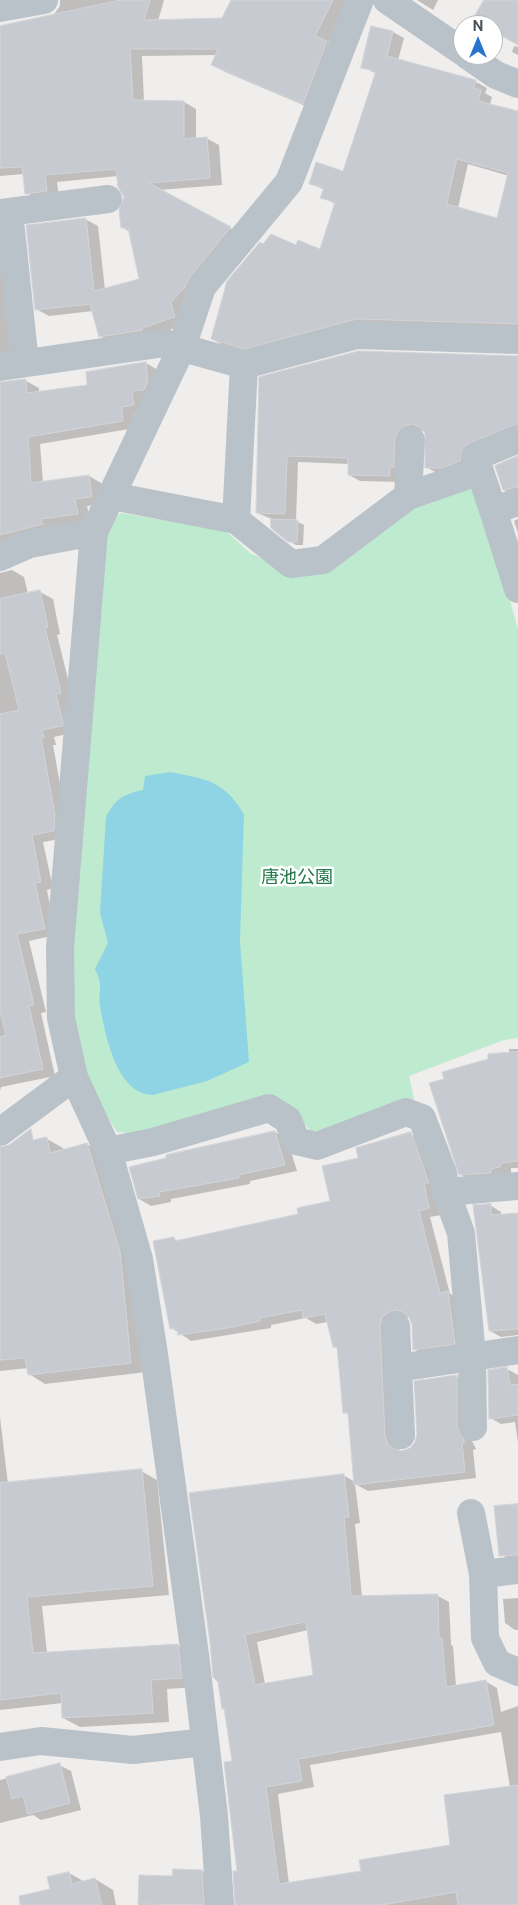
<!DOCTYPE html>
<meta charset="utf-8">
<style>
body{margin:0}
#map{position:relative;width:518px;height:1905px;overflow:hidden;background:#f0eded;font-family:"Public Sans",sans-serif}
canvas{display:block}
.north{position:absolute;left:453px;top:15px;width:50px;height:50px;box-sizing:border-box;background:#fff;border:1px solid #b5b9bd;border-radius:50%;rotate:0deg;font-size:14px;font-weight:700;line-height:20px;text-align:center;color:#475159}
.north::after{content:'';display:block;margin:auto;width:18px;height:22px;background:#2773d0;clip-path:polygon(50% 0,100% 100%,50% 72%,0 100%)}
</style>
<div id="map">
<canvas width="518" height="1905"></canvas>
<div class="north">N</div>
</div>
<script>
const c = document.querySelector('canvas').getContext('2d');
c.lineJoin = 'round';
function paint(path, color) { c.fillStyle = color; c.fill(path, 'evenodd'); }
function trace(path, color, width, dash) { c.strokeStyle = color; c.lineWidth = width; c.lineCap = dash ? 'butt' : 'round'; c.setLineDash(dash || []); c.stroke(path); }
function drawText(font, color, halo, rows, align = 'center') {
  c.font = font + ' "Public Sans","Noto Sans JP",sans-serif'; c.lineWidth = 5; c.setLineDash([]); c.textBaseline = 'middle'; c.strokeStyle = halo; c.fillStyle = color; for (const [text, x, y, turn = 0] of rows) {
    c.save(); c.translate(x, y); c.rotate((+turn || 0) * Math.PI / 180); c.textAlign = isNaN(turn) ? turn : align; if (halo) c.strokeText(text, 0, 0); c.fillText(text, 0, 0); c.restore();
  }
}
paint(new Path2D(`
 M463,484l18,13 37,132v409l-14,2 -95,36 5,23 -96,41 -27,-32 -141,27 -33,-3c-34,-51 -43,-95 -49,-155l27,-371 15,-88 12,-5 104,18 24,22 26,12 27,8 103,-69z`), '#beebcf');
paint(new Path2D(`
 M170,772c37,7 54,9 74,42l-4,128 9,120 -42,19 -54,14c-36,0 -48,-60 -53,-89 -2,-16 4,-19 -5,-37l13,-26 -8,-30 6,-96c9,-18 18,-23 37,-27l2,-14z`), '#8fd4e4');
paint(new Path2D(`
 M60,0h104l-6,21 119,-3 -35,-18h107l-21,43 11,6 -24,61 -90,-38 -12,-7 4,-10 -75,1 2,46h40l12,7v30l10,-1 13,7 3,40 -63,5 84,45 -56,89 -33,11 -42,8 -12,-7 -7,-25 -44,5 -13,-7 49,-90 13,7 7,64 36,-10 -11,-48 -8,-5 3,-30 -7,-21 -61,6 2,16 -20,2 -12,-7 -3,-19 -24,2v-149l52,-10 8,-11z
 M417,0h21l-5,10z
 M393,32l11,6 -6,22 78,22 11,6 -2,5 7,4 -2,8 28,8v217l-262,24 -33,-9 -11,-6 51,-94 34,2 24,4 14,-47 -13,-7 2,-7 -13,-7 33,-10 33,-99 -14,-7zM468,164l41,12 -12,43 -39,-11z
 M514,46l4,1v8l-6,-3z
 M0,234l18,123 -18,9z
 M518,357v75l-47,35 -34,6 -11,-6v-34l-2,-3 -8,2 -15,50 -41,-1 -11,-6v-11l-51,-2 -2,59 8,4 -1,20h-7l-7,-4 -17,-14v-8l-15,-6 3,-135z
 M146,363l12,7 -12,42 -12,2 1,14 -95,16 3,39 46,-7 12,7 3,21 -17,2 3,14 -90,27v-165l26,-1 13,7v5l50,-7z
 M518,456v39l-3,1 -11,-6 -8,-24z
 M518,519v14l-4,-12z
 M12,570l12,7 4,17 12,-2 13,7 7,35 -3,1 16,64 2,33 -21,5 2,8h-3l14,78 -1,15 -23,4 10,46 -6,2 9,45 -27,6 17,71 -5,1 14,63 -54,11 -1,4v-518z
 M509,1049h9v119h-7v5l-40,8 -11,-7 -14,-95 63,-25z
 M275,1132l12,7 10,32 -47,10v3l-79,15v3l-20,4 -12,-7 29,-40z
 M411,1134l12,7 18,74 -11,2 20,77 10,5 7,51 -41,6 -12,-7 -1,-24 -3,-8 -11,2 -2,124 3,8 11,-2 45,-73 12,7 1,52 7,14 -3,1 3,28 -108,13 -13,-7 5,39 -5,1 7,73 76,-1 11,6 2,43 2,1 3,40 29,-5 12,7 4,24 17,-6v199h-147l81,-59 58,-59 -9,-55 -191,33 4,22 -36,7 11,90 64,21h-118l3,-33 -5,-110 -7,-53 -3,-1 -6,-31 126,-202 12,7 -5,-66 -6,-4 -5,-63 -5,-2 -6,-25 -12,2 -10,-6 -35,7v3l-80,13 -19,-13 2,-89 5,2 120,-26 33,-13 28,-43zM308,1630l7,46 -50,8 -8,-42z
 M47,1139l16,9 1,3 23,-7 16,10 33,107 11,111 -102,12 -16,-10 -1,-6 -28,3v-201z
 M490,1205l11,7v4l17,-2v121l-17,2 -11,-6z
 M507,1369l11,6v68l-3,-21 -14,2 -11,-6z
 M0,1417l8,67 133,-13 16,9 12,115 -127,11 5,47 130,-8 17,10 4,32 -31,2 2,33 -89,5 -17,-9v-15l-63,7z
 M518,1504v56h-7l-11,-6 -5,-47z
 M518,1598v32h-3l-10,-7 -2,-24z
 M59,1765l12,6 10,39 -40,10 -8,-5 -33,8v-43z
 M202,1871l12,7 1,27h-76l1,-28 33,1z
 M69,1873l16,9 10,-3 18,11 3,15h-88l23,-14z`), '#0003');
const building = new Path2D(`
 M121,0h29l-6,20 78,-2 9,-18h102l-18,36 12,5 -24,63 -92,-39 7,-16h-88l3,51 51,1v38l23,-2 3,41 -61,5 82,44 -41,50 -5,10 -14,15 4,15 -33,11 1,2 -44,7 -9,-33 -55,6 -9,-85 60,-7 8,73 45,-12 -11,-51h-7l-2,-19 5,-12 -6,-10 -2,-18 -71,6 2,16 -22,3 -3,-27 -22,1v-142z
 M484,0h34v45l-25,-14v-6h-10l-10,-6z
 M371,26l22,5 -6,25 89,24 -2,8 7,2 -3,11 40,10v213l-161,-5 -113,30 -33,-10 16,-58 33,-39 3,2 8,-10 25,11 2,-5 22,9 15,-47 -15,-4 4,-10 -15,-4 7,-22 27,9 33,-100 -15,-3zM457,159l51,14 -11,45 -50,-14z
 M359,351l159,5v68l-49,19 -6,5 -3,13 -18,7h-17v-35l-6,-6 -7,-3 -8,2 -6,5 -3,8 -1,28h-4v9l-42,-1v-17l-61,-2 -2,58 -29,-1 3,-136z
 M146,362l2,19 -4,9 -12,1 2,14 -12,2 1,14 -95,16 3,46 58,-8 3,22 -17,2 3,15 -37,5 2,5 -43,11v-153l26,-3 1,14 60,-8 -1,-13z
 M518,456v31l-15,3 -8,-24z
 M271,519l27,1 -1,22h-9l-17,-14z
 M40,590l8,37 -3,1 16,65 -5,1 7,28v4l-21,4 2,8h-3l14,77 -1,16 -22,4 9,47 -6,1 10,46 -28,5 17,71 -5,1 14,63 -43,9v-41l6,-2 -6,-24v-297l19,-4 -14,-57 -5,1v-55z
 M518,1052v109l-17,2 -1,4 -9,2v4l-32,2 -30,-92 15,-4 -2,-7 46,-13v-5z
 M31,1129l2,11 14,-3 3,16 37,-10 33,108 11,112 -103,12 -3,-17 -25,2v-213l9,-2z
 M275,1131l10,34 -47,10 1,3 -80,14 1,4 -22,3 -9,-32 37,-9v-3z
 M411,1132l18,51h-5l5,25 -10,3 21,82 8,-2 7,53 -42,6 -1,-25 -3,-8 -6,-5 -8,-2 -8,3 -5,5 -2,9 5,109 3,8 6,5 8,2 8,-3 5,-6 2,-8 -3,-53 43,-6v52l7,12v4h-2l3,29 -111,13 -6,-72h-5l-6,-67 -4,1 -8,-33 -22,4 -1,-8 -42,8v3l-32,7 -50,7 -1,-7 -7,1 -17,-88 21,-4 1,4 123,-27 -1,-6 33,-7 -8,-35 36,-8 -2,-10z
 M491,1204v11l27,-2v116l-29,2 -16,-126z
 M507,1367l3,18 8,-1v31l-29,4 -1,-49z
 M142,1469l11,117 -126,11 6,56 145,-9 4,34 -31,2 2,33 -91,5 -1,-25 -61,7v-217z
 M344,1474l5,43h-5l7,79 87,-2 1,44h3l4,49 40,-7 8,45 -196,34 4,22 -36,6 13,97 82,-13 -2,-11 91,-15 -6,-50 74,-10v120h-60l-2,-13 -74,13h-147l-2,-34h4l-13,-109 8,-1 -8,-53 -2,1 -4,-27 -5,-5 -3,-35 -21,-149zM306,1622l7,53 -58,10 -10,-50z
 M518,1504v51l-19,1 -5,-50z
 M60,1763l10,40 -42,11 -5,-18 -11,3 -6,-22z
 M173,1869l29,1 2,35 -66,-1 1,-29 33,1z
 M69,1872l3,12 23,-6 7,27h-82l-1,-9 31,-7 -3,-12z`);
paint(building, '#c7cad0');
trace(building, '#d2d4d8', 1);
trace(new Path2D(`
 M387,0l76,52
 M0,8l44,-8
 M467,55l29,20 22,9
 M9,212l16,151
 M0,213l108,-14
 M0,367l165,-24 79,22 113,-30 161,5
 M518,439l-43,18 18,53 25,-8
 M112,496l124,24 55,44 32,-4 85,-64 72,-25
 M408,496l3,-56
 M493,510l25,79
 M236,520l8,-155
 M0,557l30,-13 64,-12
 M0,1132l74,-55
 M108,1151l45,-9 116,-34 19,12 8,21 21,5 89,-34 16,6 21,55 3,19 15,41 11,124 1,70
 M446,1192l72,-6
 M396,1326l5,109
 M398,1368l120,-18
 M471,1513l12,61 2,64 12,25 21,9
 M483,1574l35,-4
 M0,1747l41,-6 92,9 72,-8
 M220,1905l-6,-89 -19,-161 -41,-301 -15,-95 -31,-108 -34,-74 -13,-59 -1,-70 34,-416 88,-185 20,-60 87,-105 71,-182`), '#bac2c9', 28);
drawText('18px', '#1e7448', '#fff', [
 ["唐池公園",297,877]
]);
</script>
